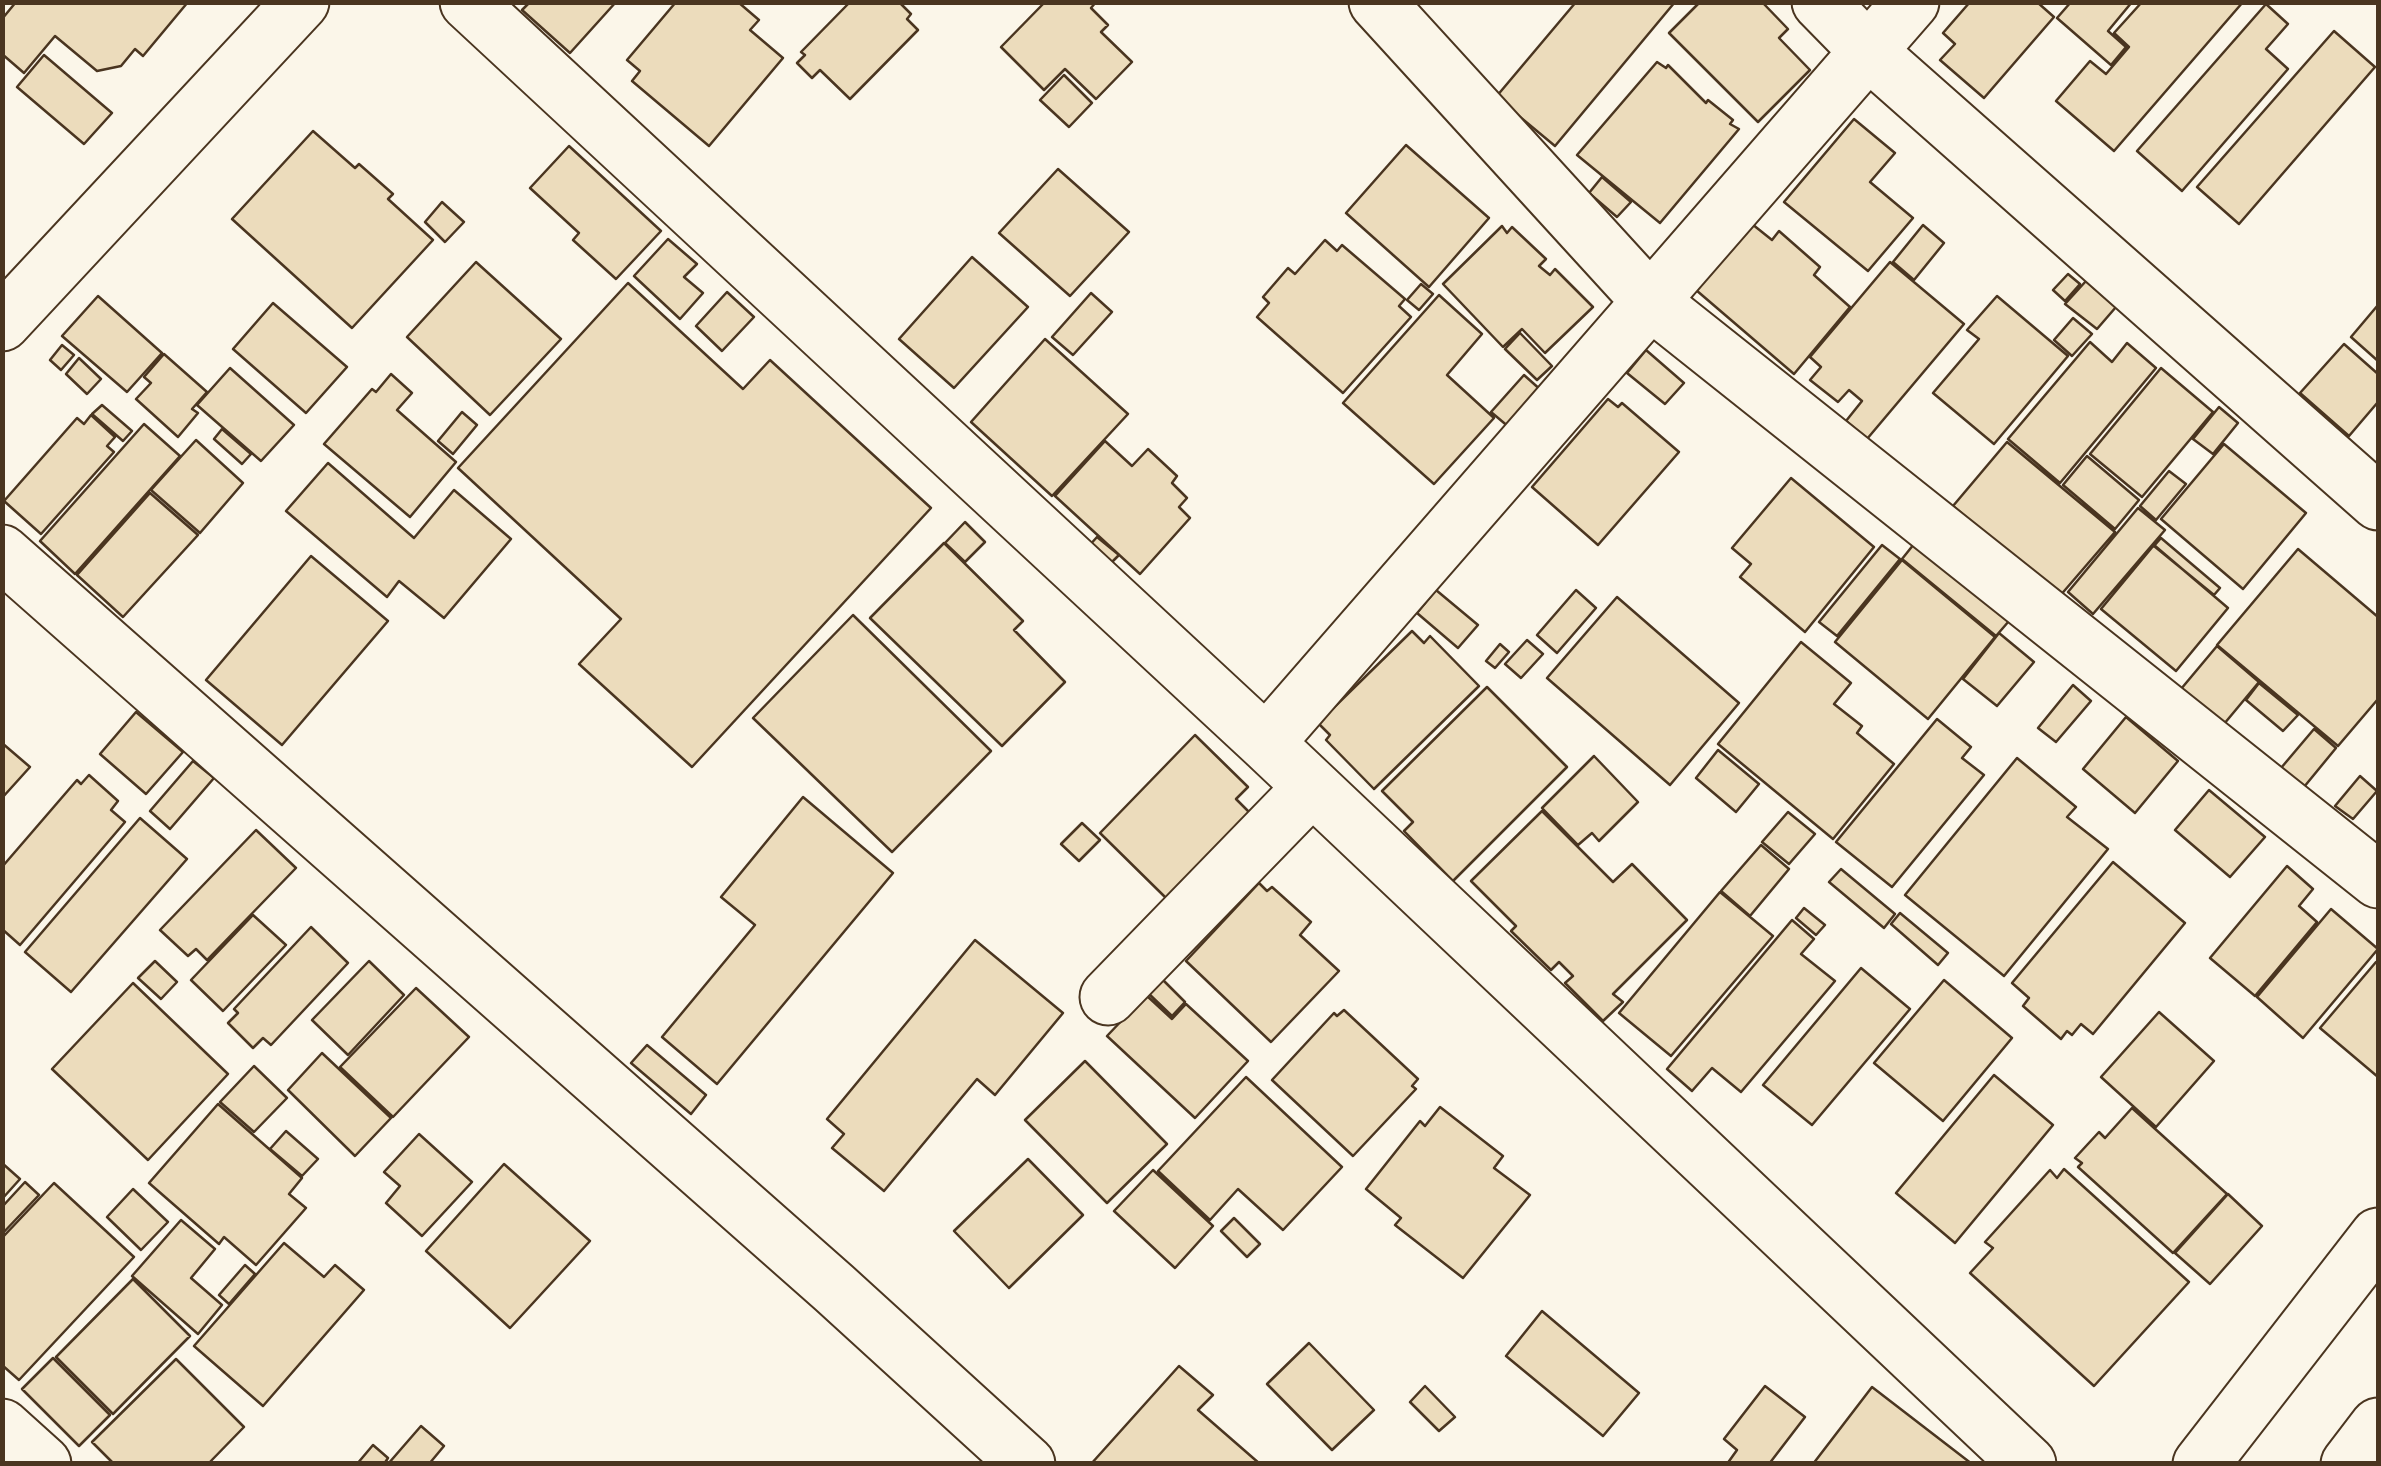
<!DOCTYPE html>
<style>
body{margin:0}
#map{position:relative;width:2381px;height:1466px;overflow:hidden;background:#fbf6e9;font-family:"Public Sans",sans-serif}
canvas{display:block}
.frame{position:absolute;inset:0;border:5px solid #4a3520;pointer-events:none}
</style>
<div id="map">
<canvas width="2381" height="1466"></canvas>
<div class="frame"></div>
</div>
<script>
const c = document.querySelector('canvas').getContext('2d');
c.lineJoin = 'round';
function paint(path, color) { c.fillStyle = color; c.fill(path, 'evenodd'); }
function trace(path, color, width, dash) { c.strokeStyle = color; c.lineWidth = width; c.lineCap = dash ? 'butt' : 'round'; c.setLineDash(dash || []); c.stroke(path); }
const building = new Path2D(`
 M16,2h172l-45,54 -8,-7 -14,17 -24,5 -42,-35 -31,37 -22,-19v-35z
 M526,2h90l-46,51 -48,-43 6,-6z
 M676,2h62l21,18 -9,10 33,28 -74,88 -77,-65 8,-10 -13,-11z
 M850,2h49l12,12 -4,5 11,11 -68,69 -30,-29 -8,8 -15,-15 8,-8 -4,-3z
 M1045,2h51l-5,6 17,17 -7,7 31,30 -36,37 -31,-30 -21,21 -43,-43z
 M1576,2h99l-120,144 -59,-49z
 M1700,2h62l26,27 -9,9 31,32 -52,52 -89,-89z
 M1970,2h67l17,15 -70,81 -44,-38 15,-16 -12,-11z
 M2071,2h61l-24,29 18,16 -15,18 -54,-47z
 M2142,2h101l-129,149 -58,-50 34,-40 16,13 23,-27 -15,-14z
 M2266,4l22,20 -22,25 22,20 -106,122 -45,-40z
 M2334,31l41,36 -136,157 -42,-37z
 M44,55l68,58 -28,31 -67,-57z
 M1657,62l9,6 2,-3 38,38 2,-3 25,20 -3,4 9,5 -79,94 -83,-68z
 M1064,75l28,28 -23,24 -29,-27z
 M1854,119l41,34 -25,29 43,36 -45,53 -84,-69z
 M313,131l42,37 4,-4 34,30 -5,5 45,41 -81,88 -120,-109z
 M1406,145l83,73 -60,69 -83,-74z
 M569,146l92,85 -45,48 -43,-39 6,-7 -49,-45z
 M1058,169l71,63 -59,64 -71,-63z
 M1602,177l29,25 -14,15 -28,-24z
 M442,202l22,20 -19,20 -20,-20z
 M1752,224l20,16 7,-9 41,36 -6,8 36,32 -56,67 -98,-84z
 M1923,225l21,18 -30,37 -21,-18z
 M1502,226l5,7 5,-6 34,32 -7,7 11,9 5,-6 38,38 -48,46 -23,-24 -19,18 -60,-63z
 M668,239l29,25 -13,13 19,16 -23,26 -46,-43z
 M1325,240l12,11 5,-6 63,54 -6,7 12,11 -68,76 -86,-76 12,-14 -6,-6 25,-29 7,6z
 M972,257l56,50 -74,81 -55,-49z
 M476,262l85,77 -71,76 -83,-78z
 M1890,262l74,62 -97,115 -21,-18 16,-20 -13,-11 -11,12 -28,-22 11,-13 -11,-10z
 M2068,274l12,10 -15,17 -12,-11z
 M2086,281l30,26 -19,22 -32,-25z
 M628,283l115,106 27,-29 161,148 -239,259 -113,-103 42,-45 -163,-151z
 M1421,284l12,10 -14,16 -12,-10z
 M727,292l27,25 -32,34 -26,-25z
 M1091,293l21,19 -39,43 -21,-18z
 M1439,295l43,39 -35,41 47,43 -60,66 -91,-81z
 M98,296l64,57 -35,39 -65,-56z
 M1997,296l71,60 -74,88 -61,-51 46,-54 -12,-9z
 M273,303l74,64 -41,46 -73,-64z
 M2378,305v56l-27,-24z
 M2073,318l19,16 -20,22 -18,-16z
 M1520,333l32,33 -15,14 -32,-31z
 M1045,339l83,75 -76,82 -81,-74z
 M2090,342l22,20 15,-19 29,25 -96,115 -52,-44z
 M2344,344l34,30v28l-29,34 -49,-43z
 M62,345l12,10 -13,15 -11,-10z
 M1646,350l38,33 -19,21 -38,-31z
 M164,354l43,38 -15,17 6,4 -20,24 -42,-38 15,-16 -7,-6z
 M79,358l22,21 -14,15 -21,-20z
 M230,368l64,57 -33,36 -64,-56z
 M2161,368l52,44 -71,85 -52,-43z
 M391,374l21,19 -15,17 59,52 -46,55 -86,-73 48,-55 4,3z
 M1524,375l19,17 -33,36 -19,-16z
 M1608,399l10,8 4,-4 57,49 -81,93 -66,-58z
 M102,405l30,26 -9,10 -31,-27z
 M2219,407l19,16 -25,31 -20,-15z
 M462,412l15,13 -24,29 -15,-13z
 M91,415l24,22 -8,9 7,6 -73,82 -37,-33 73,-83 7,6z
 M144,424l36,32 -105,118 -35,-33z
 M222,429l29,25 -9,10 -28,-25z
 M196,440l47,43 -43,50 -49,-43z
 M1105,441l27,25 16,-17 29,27 -5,7 15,15 -8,9 11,11 -50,56 -85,-78z
 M2007,442l108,90 -56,65 -106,-91z
 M2224,444l82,69 -63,76 -82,-70z
 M2087,456l52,44 -24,29 -52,-44z
 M328,463l86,75 40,-48 57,49 -67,79 -45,-37 -12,16 -101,-86z
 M2169,471l17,13 -30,36 -16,-14z
 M1791,478l83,69 -69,85 -65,-55 11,-13 -19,-16z
 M150,493l48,42 -75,82 -46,-42z
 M2138,508l27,22 -72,84 -25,-22z
 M965,522l20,20 -20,20 -20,-19z
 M1097,537l22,18 -10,10 -21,-18z
 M2161,538l59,50 -6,7 -60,-49z
 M944,543l79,78 -9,9 51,52 -63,64 -132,-128z
 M1914,544l95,77 -13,15 -94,-77z
 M1882,545l18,14 -63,77 -18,-14z
 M2154,545l74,63 -52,63 -75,-62z
 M2298,549l80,68v82l-40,47 -121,-101z
 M311,556l77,65 -106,124 -76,-65z
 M1902,560l93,77 -67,82 -93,-77z
 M1436,590l42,35 -20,23 -41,-35z
 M1576,590l20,18 -39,45 -20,-18z
 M1617,597l122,106 -69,82 -123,-107z
 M853,615l138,136 -99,101 -139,-134z
 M1412,631l12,12 6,-7 49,50 -105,103 -48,-49 4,-5 -12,-12z
 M1999,633l35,29 -37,44 -34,-27z
 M1527,640l16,14 -22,24 -16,-14z
 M1801,642l50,41 -17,21 28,22 -5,7 37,31 -61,75 -115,-95z
 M1500,644l9,8 -14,16 -9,-7z
 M2217,646l42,36 -35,42 -43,-35z
 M2259,683l39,32 -15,16 -37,-31z
 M2073,685l18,16 -35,41 -18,-14z
 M1487,687l80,80 -114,114 -49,-50 9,-9 -31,-31z
 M136,712l47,40 -37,42 -46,-40z
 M2126,717l52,44 -43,52 -52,-44z
 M1937,719l34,28 -9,11 22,17 -92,112 -56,-45z
 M2314,729l22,19 -32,39 -23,-19z
 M1195,735l53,52 -12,12 14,14 -84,85 -66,-65z
 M2,743l28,24 -28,31z
 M1718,750l41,34 -23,28 -40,-34z
 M1594,756l44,46 -39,39 -7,-8 -14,12 -36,-37z
 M2017,758l59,49 -9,10 41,32 -104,127 -99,-81z
 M193,761l21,17 -44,51 -20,-18z
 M89,775l29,26 -7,9 14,12 -105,123 -18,-16v-62l75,-87 4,4z
 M2360,776l17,15 -24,28 -18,-13z
 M2209,790l56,47 -35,40 -55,-47z
 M803,797l90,76 -176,211 -55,-47 93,-112 -34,-28z
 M1542,811l71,71 19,-18 55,56 -74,74 10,8 -20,19 -38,-38 8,-7 -14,-14 -8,8 -40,-39 5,-5 -45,-45z
 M1788,812l27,22 -26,30 -27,-22z
 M140,818l47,41 -116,133 -46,-40z
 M1082,823l18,17 -21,21 -18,-17z
 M256,830l40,38 -89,92 -11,-11 -8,7 -28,-26z
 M1761,845l28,24 -39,47 -29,-25z
 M2113,862l72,61 -92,111 -12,-10 -9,11 -5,-4 -6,8 -38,-33 6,-8 -17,-15z
 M2287,866l26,23 -14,17 18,16 -62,74 -45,-38z
 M1841,869l54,45 -11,14 -55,-46z
 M1259,883l8,8 5,-4 39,35 -11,13 39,36 -68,71 -85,-81z
 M1720,892l53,44 -102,120 -52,-43z
 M1804,908l21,17 -9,10 -20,-17z
 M2331,909l47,40 -75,89 -46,-41z
 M1900,913l48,40 -10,12 -47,-41z
 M253,915l33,30 -63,66 -32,-31z
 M1792,920l22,19 -13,15 34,27 -94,111 -29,-24 -20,23 -25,-22z
 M311,927l37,36 -77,82 -8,-7 -10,10 -25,-25 10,-10 -4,-4z
 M975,940l88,73 -68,82 -18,-16 -93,112 -52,-43 12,-14 -17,-15z
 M155,961l22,21 -16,17 -23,-21z
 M369,961l35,34 -56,60 -36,-35z
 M2376,962l2,2v113l-58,-49z
 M1861,968l49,41 -98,116 -49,-40z
 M1161,978l24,24 -13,14 -25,-24z
 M1944,980l68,58 -69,83 -69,-58z
 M133,983l95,91 -80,86 -96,-91z
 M416,988l53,49 -76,80 -53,-50z
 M1146,995l26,24 14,-15 62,57 -53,57 -88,-82z
 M1344,1010l74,69 -6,7 4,3 -63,67 -81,-76 62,-67 3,3z
 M2159,1012l55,49 -58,66 -55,-50z
 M647,1045l59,50 -15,19 -60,-51z
 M322,1053l69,65 -36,38 -67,-66z
 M1085,1061l82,83 -60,59 -82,-83z
 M254,1066l33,32 -33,34 -34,-30z
 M1994,1075l59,50 -98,118 -59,-50z
 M1246,1077l96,90 -59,63 -45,-41 -28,31 -52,-49z
 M218,1104l84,74 -13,16 17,14 -50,57 -32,-28 -5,7 -70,-61z
 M1440,1107l63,49 -9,12 36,27 -67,83 -68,-53 6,-7 -35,-29 54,-68 5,5z
 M2132,1108l95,86 -54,59 -95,-86 4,-4 -7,-5 24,-26 6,6z
 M286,1131l32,28 -16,17 -32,-27z
 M419,1134l53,48 -50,54 -36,-33 14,-17 -16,-14z
 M1028,1159l55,56 -74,73 -55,-57z
 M2,1163l18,16 -18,20z
 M504,1164l86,77 -80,87 -84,-77z
 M2064,1169l125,113 -95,104 -124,-113 23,-25 -8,-6 65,-72 7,8z
 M1153,1170l60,56 -38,42 -61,-57z
 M25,1182l14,13 -37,39v-27z
 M54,1183l80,74 -115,123 -17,-15v-127z
 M133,1189l35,33 -27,28 -34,-33z
 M2228,1194l34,32 -52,58 -35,-31z
 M1234,1218l26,26 -13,13 -26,-26z
 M181,1220l34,29 -24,29 31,27 -24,29 -66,-58z
 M284,1243l40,34 11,-12 29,25 -101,116 -69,-60z
 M245,1265l10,9 -26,30 -10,-9z
 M133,1279l57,57 -77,78 -57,-57z
 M1542,1311l97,82 -36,43 -97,-80z
 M1309,1343l65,67 -42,40 -65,-66z
 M53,1358l57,57 -31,31 -57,-57z
 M176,1359l68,68 -36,37h-94l-22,-22z
 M1179,1366l34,29 -15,15 62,54h-169z
 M1425,1386l30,31 -16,14 -29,-29z
 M1765,1386l40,31 -36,47h-42l10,-14 -13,-11z
 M1872,1387l100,77h-159z
 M421,1426l23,20 -15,18h-41z
 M373,1445l15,13 -4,6h-27z`);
paint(building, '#ecdcbc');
trace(building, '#4a3520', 2.5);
const minor = new Path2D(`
 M468,2l798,741 762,721
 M1377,2l273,299 728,579
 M1820,2l49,50 509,450
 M2,323l299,-321
 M2,553l832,735 193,176
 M1266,743l645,-741
 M1108,997l204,-210
 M2,1427l41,37`);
const primary = new Path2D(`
 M2201,1464l177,-228
 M2349,1464l29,-38`);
trace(minor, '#4a3520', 59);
trace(primary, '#4a3520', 59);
trace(minor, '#fbf6e9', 55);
trace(primary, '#fbf6e9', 55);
</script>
